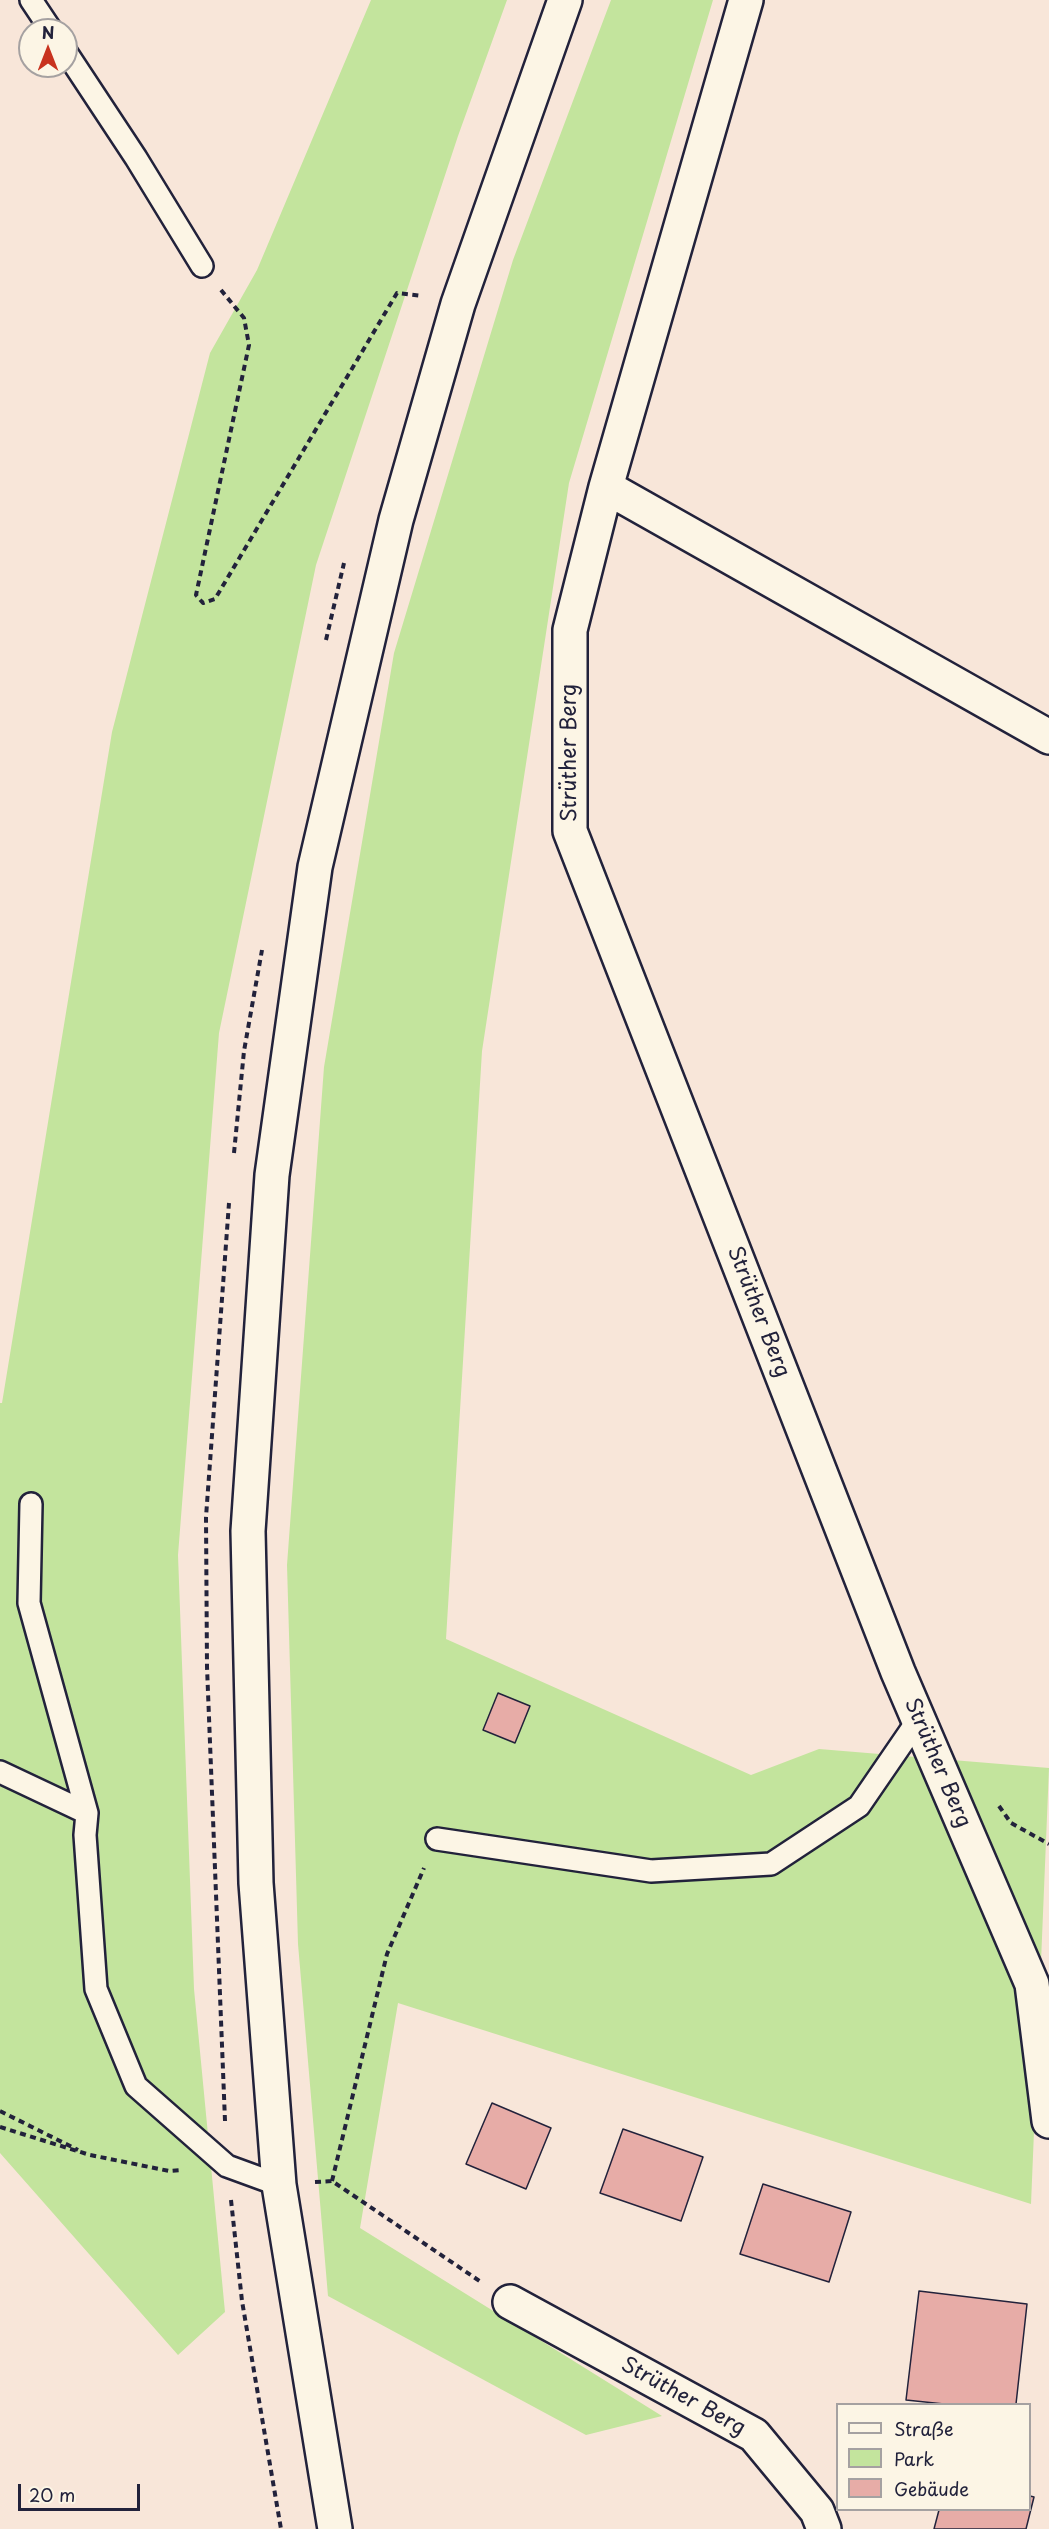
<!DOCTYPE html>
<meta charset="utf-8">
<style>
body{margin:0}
#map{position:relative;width:1049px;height:2529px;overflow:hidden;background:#f8e6d9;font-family:"Playpen Sans",sans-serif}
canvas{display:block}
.legend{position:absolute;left:836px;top:2403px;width:195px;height:108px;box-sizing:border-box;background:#fcf5e5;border:2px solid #a5a1a1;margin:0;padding:8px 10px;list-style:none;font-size:18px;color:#22223b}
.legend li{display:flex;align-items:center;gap:12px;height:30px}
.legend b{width:30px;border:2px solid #a5a1a1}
.north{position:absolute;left:18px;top:18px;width:60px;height:60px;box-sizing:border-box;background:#fcf5e5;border:2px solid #a5a1a1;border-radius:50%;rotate:0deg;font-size:16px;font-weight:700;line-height:24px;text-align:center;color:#22223b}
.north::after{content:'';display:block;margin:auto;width:21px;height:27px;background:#c8321e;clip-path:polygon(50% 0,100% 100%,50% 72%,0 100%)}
.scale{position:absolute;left:18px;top:2484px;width:122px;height:27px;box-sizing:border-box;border:3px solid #22223b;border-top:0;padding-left:8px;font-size:18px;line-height:21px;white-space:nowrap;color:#22223b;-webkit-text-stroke:4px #fcf5e5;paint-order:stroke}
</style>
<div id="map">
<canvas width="1049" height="2529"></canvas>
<ul class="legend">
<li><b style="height:8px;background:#fcf5e5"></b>Straße</li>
<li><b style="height:16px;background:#c3e49d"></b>Park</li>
<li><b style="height:16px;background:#e7aca7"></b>Gebäude</li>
</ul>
<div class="north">N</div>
<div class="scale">20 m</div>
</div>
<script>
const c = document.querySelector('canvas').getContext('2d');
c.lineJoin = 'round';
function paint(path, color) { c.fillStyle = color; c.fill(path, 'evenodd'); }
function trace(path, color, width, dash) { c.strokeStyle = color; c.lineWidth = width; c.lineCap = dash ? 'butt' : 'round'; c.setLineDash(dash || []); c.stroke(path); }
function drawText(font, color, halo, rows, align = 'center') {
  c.font = font + ' "Playpen Sans",sans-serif'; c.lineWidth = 6; c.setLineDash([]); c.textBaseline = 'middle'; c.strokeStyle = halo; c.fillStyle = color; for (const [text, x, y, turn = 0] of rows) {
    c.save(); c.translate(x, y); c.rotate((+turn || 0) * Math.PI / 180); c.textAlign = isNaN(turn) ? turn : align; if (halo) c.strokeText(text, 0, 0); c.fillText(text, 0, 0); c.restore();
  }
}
paint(new Path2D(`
 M371,0h136l-49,136 -142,429 -97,468 -41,522 16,434 31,323 -47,43 -178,-202v-750h2l110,-671 98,-379 47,-83z
 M611,0h102l-144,483 -87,568 -36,588 305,136 68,-26 230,19 -18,436 -633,-201 -38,225 302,188 -76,19 -258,-139 -30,-352 -11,-379 37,-498 70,-414 119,-393z`), '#c3e49d');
const building = new Path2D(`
 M498,1693l32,13 -15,37 -32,-13z
 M492,2103l59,25 -25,61 -60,-25z
 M623,2129l80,28 -22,64 -81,-28z
 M763,2184l88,28 -22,70 -89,-28z
 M919,2291l108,13 -11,100h-72l-38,-4z
 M1030,2496l4,1 -8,32h-92l5,-19h91z`);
paint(building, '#e7aca7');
trace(building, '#22223b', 1.5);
const lane = new Path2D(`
 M31,0l20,30
 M66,52l70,106 66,108
 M31,1504l-2,99 58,210 -2,22 11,154 40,97 91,80 52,19
 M0,1772l87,41
 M437,1839l214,32 120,-7 88,-58 59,-86`);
const street = new Path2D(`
 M746,0l-140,487 -36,143v201l328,841 134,312 17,137
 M606,487l443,250
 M510,2302l244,133 63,76 7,18`);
const secondary = new Path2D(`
 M335,2529l-56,-344 -23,-302 -8,-352 24,-356 43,-308 81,-347 62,-216 107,-304`);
trace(lane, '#22223b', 26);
trace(street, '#22223b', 38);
trace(secondary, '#22223b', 38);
trace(new Path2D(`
 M221,290l23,28 5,27 -53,250 7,8 12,-4 182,-306 25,3
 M326,640l18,-77
 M234,1153l10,-102 18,-101
 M999,1806l12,17 38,21
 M0,2111l78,39
 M225,2121l-18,-454 -1,-150 23,-314
 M0,2127l90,28 79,16 13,-1
 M332,2181l55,-227 37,-86
 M315,2182l17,-1 149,101
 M231,2200l11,101 39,228`), '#22223b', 4, [6, 4.5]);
trace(lane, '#fcf5e5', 21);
trace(street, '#fcf5e5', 33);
trace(secondary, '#fcf5e5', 33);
drawText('21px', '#22223b', '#fcf5e5', [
 ["Strüther Berg",570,753,-90],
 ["Strüther Berg",758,1312,69],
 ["Strüther Berg",937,1763,67],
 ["Strüther Berg",683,2397,29]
]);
</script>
